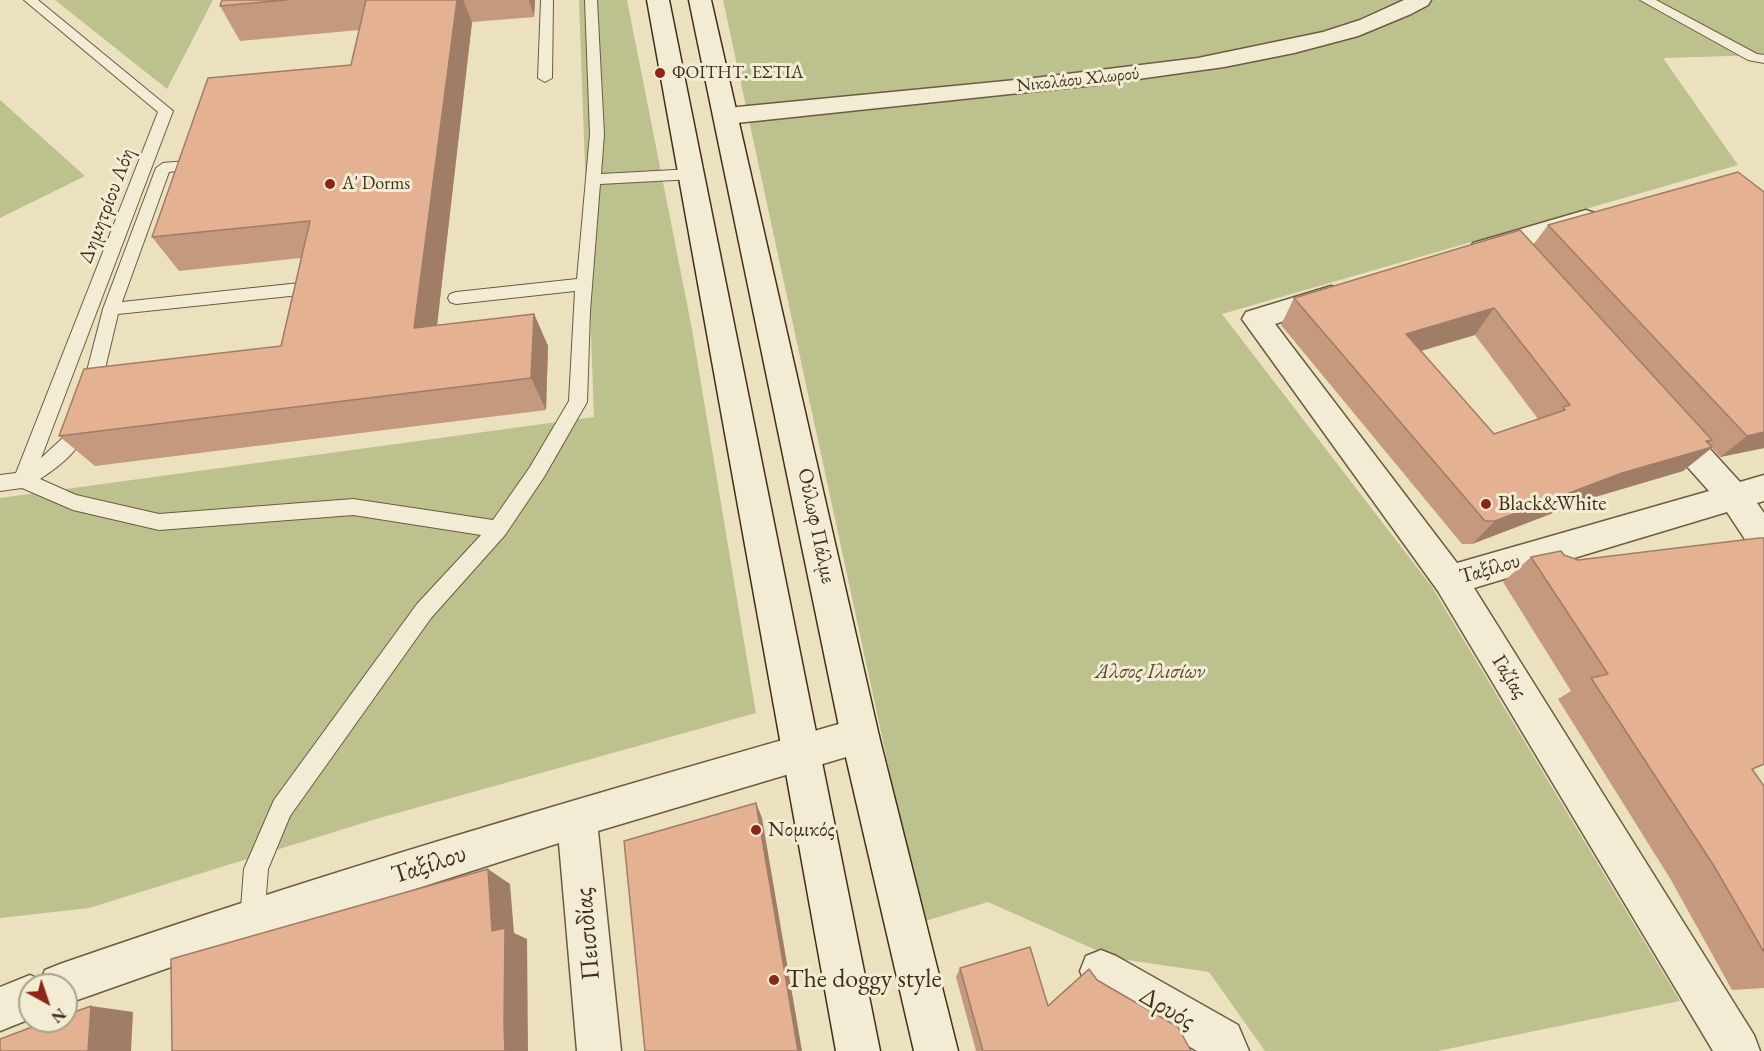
<!DOCTYPE html>
<meta charset="utf-8">
<style>
body{margin:0}
#map{position:relative;width:1764px;height:1051px;overflow:hidden;background:#ebe1be;font-family:"EB Garamond",serif}
canvas{display:block}
.north{position:absolute;left:18px;top:973px;width:60px;height:60px;box-sizing:border-box;background:#f2ecd5;border:2px solid #aca08a;border-radius:50%;rotate:140deg;font-size:16px;font-weight:700;line-height:24px;text-align:center;color:#422e19}
.north::after{content:'';display:block;margin:auto;width:21px;height:27px;background:#8f2418;clip-path:polygon(50% 0,100% 100%,50% 72%,0 100%)}
</style>
<div id="map">
<canvas width="1764" height="1051"></canvas>
<div class="north">N</div>
</div>
<script>
const c = document.querySelector('canvas').getContext('2d');
c.lineJoin = 'round';
function paint(path, color) { c.fillStyle = color; c.fill(path, 'evenodd'); }
function trace(path, color, width, dash) { c.strokeStyle = color; c.lineWidth = width; c.lineCap = dash ? 'butt' : 'round'; c.setLineDash(dash || []); c.stroke(path); }
function drawText(font, color, halo, rows, align = 'center') {
  c.font = font + ' "EB Garamond",serif'; c.lineWidth = 6; c.setLineDash([]); c.textBaseline = 'middle'; c.strokeStyle = halo; c.fillStyle = color; for (const [text, x, y, turn = 0] of rows) {
    c.save(); c.translate(x, y); c.rotate((+turn || 0) * Math.PI / 180); c.textAlign = isNaN(turn) ? turn : align; if (halo) c.strokeText(text, 0, 0); c.fillText(text, 0, 0); c.restore();
  }
}
paint(new Path2D(`
 M55,0h158l-46,89z
 M579,0h48l65,329 64,384 -380,106 -287,89 -89,10v-420l594,-81z
 M723,0h1041v55l-101,3 75,107 -516,149 210,273 248,414 -242,50h-173l-56,-79 -95,-14 -126,-56 -66,20z
 M0,100l85,76 -85,42z`), '#bcc18e');
const lane = new Path2D(`
 M24,0h14l135,111 -132,347 25,-23 10,-18 6,-2 6,2 3,5c-10,27 -28,42 -51,57l36,16 83,19 194,-15 140,21 37,-53 39,-66 6,-110 -119,13 -6,-2 -2,-4 2,-4 6,-2 121,-13 13,-145 -5,-134h12l7,134 -3,40 92,-5 8,5 -8,5 -93,5 -10,127 -3,91 -43,75 -39,58 -74,83 -141,198 -22,53 -4,52 -3,9 -9,3 -9,-3 -3,-9 4,-52 30,-69 143,-196 64,-69 -128,-20 -194,15 -86,-20 -51,-22 -22,3v-16l16,-2 142,-361z
 M541,0h12l-1,78 -7,4 -7,-4z
 M1640,0h16l101,54 7,1v8l-16,-3z
 M198,160l5,2 2,3 -2,3 -34,4 -47,130 187,-20 6,2 2,4 -2,4 -6,2 -191,20 -19,80 -3,5 -6,2 -6,-2 -3,-5 22,-85 53,-141 7,-5z`);
const street = new Path2D(`
 M1404,0h27l-3,5 -17,9 -53,22 -64,17 -70,14 -129,18 -368,39 -9,-3 -3,-5 3,-5 9,-3 299,-29 172,-21 125,-26 37,-12z
 M1586,210l9,3 4,6 -4,6 -112,34 -10,-2 -4,-7 4,-7z
 M1331,286l10,3 4,7 -4,7 -66,21 182,239 252,-72 -51,-57 -4,-9 4,-9 11,-3 11,3 60,66 24,-7v26l-7,2 7,10v41l-12,-4 -25,-38 -253,76 280,447 6,16h-47l-275,-460 -196,-272 4,-7z
 M860,718l13,5 6,13 -6,13 -275,82 23,220h-44l-18,-208 -388,124 -105,37v-19h-36v34l-30,12v-44l30,-12 11,5 4,-10 15,-6c264,-92 532,-170 800,-246z
 M1101,950l15,6 122,69 11,26h-52l-111,-65 -6,-15 6,-15z`);
const secondary = new Path2D(`
 M647,0h22l211,1051h-44z
 M689,0h22l168,736 79,315h-44l-73,-315z`);
trace(lane, '#6c5b42', 2);
trace(street, '#6c5b42', 3);
trace(secondary, '#422e19', 3);
paint(lane, '#f2ecd5');
paint(street, '#f2ecd5');
paint(secondary, '#f2ecd5');
paint(new Path2D(`
 M222,0h313l-1,17 -62,5 -35,303 97,-11 14,32 -2,64 -451,56 -36,-30 222,-90 20,-88 -122,13 -27,-34 199,-172 8,-35 -119,11 -20,-35z
 M1548,225l216,223 -44,9 -8,-9 -29,23 -88,26 -123,47h-10l-181,-219 13,-27 239,-53zM1475,335l63,84 -44,15 -73,-83z
 M1764,538v227l-12,5 12,17v201l-32,2 -61,-110 -113,-181 13,-8 -68,-109 28,-25 33,-2 14,5z
 M960,968l88,37 30,-27 11,-9 8,11 94,71h-215l-20,-74z`), '#c4997e');
paint(new Path2D(`
 M457,0h6l9,22 -39,338 -19,-32z
 M529,0h6l-1,17z
 M1494,308l-19,27 -86,25 17,-26z
 M534,314l14,32 -2,64 -15,-32z
 M1764,432v16l-44,9 27,-21z
 M1712,440l-14,11 14,-4 -29,24 -88,26 -123,47 23,-23 211,-80z
 M756,803l6,15 40,233h-4z
 M488,869l22,15 4,49 13,6 1,112h-23l-13,-120z
 M91,1006l42,6 -2,39h-43z`), '#a07d67');
const building = new Path2D(`
 M222,0h64l-66,6z
 M366,0h91l-43,328 120,-14 -3,64 -472,58 25,-67 197,-23 29,-125 -158,16 56,-159 143,-13z
 M1738,172l26,20v240l-17,4 -199,-211z
 M1520,230l192,210 -6,1 6,6 -90,26 -127,48h-10l-191,-223zM1494,308l76,97 -7,2 2,3 -71,24 -88,-100z
 M1759,538h5v226l-12,5 12,17v166l-50,-86 -123,-188 17,-4 -77,-117 30,-6 3,4 14,5z
 M756,803l42,248h-153l-21,-210z
 M488,869l4,62 13,-3 -1,98 1,25h-333l-1,-92z
 M1030,947l18,59 41,-37 8,11 81,47 13,24h-208l-23,-83z
 M91,1006l-3,45h-88v-12l48,-18h18v-6z`);
paint(building, '#e4b293');
trace(building, '#a07d67', 1.5);
for (const [x, y, r, color] of [
 [660,73,6,"#8f2418"],
 [330,184,6,"#8f2418"],
 [1486,504,6,"#8f2418"],
 [756,830,6,"#8f2418"],
 [774,980,6,"#8f2418"]
]) { const dot = new Path2D(); dot.arc(x, y, r, 0, 2 * Math.PI); c.fillStyle = color; c.fill(dot); trace(dot, '#f2ecd5', 2); }
drawText('18px', '#422e19', '#f2ecd5', [
 ["ΦΟΙΤΗΤ. ΕΣΤΙΑ",672,73],
 ["A' Dorms",342,184]
], 'left');
drawText('18px', '#422e19', '#f2ecd5', [
 ["Νικολάου Χλωρού",1078,80,-6]
]);
drawText('21px', '#422e19', '#f2ecd5', [
 ["Δημητρίου Λόη",107,206,-69],
 ["Ούλωφ Πάλμε",816,526,78],
 ["Ταξίλου",1490,569,-16],
 ["Γαζίας",1509,677,58]
]);
drawText('21px', '#422e19', '#f2ecd5', [
 ["Black&White",1498,504],
 ["Νομικός",768,830]
], 'left');
drawText('italic 21px', '#5a4b30', '#f2ecd5', [
 ["Άλσος Ιλισίων",1150,672]
]);
drawText('26px', '#422e19', '#f2ecd5', [
 ["Ταξίλου",429,865,-18],
 ["Πεισιδίας",588,934,-95],
 ["Δρυός",1167,1009,30]
]);
drawText('26px', '#422e19', '#f2ecd5', [
 ["The doggy style",786,980]
], 'left');
</script>
